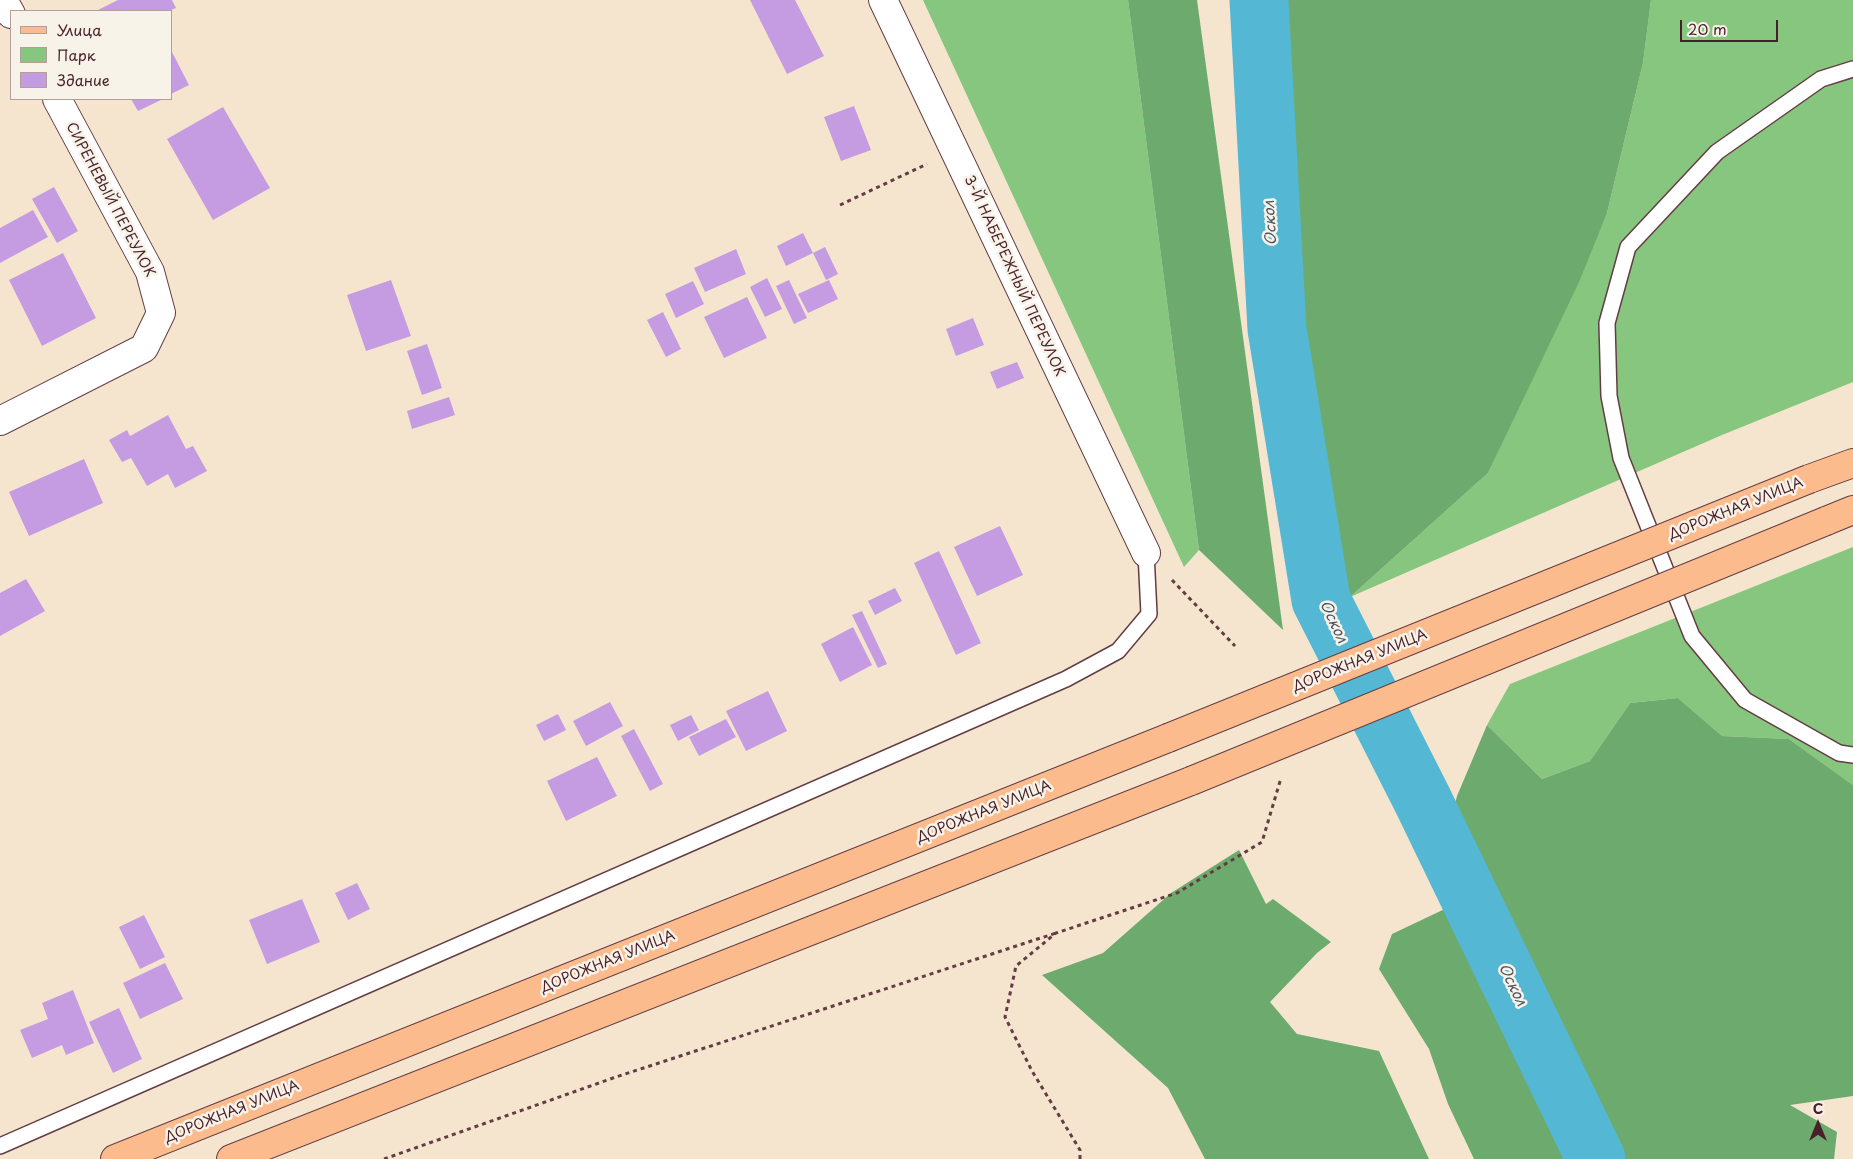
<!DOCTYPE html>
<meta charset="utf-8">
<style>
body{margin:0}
#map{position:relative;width:1853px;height:1159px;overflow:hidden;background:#f5e5cf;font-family:"Playpen Sans",sans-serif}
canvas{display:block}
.legend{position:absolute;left:10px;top:10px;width:162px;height:90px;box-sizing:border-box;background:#f7f3e8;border:1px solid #b29e9c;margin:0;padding:6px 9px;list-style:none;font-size:15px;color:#4a1f2b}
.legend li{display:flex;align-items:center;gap:10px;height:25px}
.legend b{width:25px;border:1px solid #b29e9c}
.north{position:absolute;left:1793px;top:1099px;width:50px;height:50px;-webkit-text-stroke:4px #f7f3e8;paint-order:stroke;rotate:0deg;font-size:14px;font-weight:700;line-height:20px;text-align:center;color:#4a1f2b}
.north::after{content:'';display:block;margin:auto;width:18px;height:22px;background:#4a1f2b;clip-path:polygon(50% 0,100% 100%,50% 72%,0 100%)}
.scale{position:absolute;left:1680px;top:20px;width:98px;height:22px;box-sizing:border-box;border:2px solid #4a1f2b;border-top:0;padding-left:6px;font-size:15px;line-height:18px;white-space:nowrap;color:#4a1f2b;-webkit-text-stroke:4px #f7f3e8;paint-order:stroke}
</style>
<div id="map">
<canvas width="1853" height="1159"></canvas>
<ul class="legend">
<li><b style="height:6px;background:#fbbb8c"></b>Улица</li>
<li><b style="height:14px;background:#86c67e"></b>Парк</li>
<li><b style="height:14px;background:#c59ce2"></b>Здание</li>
</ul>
<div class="north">С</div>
<div class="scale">20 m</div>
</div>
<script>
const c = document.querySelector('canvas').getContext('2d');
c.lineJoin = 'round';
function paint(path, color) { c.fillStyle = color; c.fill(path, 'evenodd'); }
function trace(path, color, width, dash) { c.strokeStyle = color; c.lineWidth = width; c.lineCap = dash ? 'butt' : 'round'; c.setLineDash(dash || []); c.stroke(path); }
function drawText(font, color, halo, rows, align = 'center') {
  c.font = font + ' "Playpen Sans",sans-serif'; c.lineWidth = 5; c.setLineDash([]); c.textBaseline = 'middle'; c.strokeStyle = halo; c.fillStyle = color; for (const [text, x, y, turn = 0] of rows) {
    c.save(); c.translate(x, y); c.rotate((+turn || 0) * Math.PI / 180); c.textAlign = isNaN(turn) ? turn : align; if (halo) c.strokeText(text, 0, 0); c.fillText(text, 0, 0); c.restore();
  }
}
paint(new Path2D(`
 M923,0h205l71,550 -15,17z
 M1651,0h202v382l-131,53 -372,162 138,-124 119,-260 36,-150z
 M1853,547v238l-64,-46 -67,-3 -44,-38 -48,5 -40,58 -48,18 -55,-54 23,-41z`), '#86c67e');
paint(new Path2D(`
 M1128,0h69l86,630 -84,-80z
 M1280,0h371l-8,63 -36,150 -28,69 -91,191 -138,124 -58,-321 -13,-251z
 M1678,698l44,38 67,3 64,46v311l-63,9 47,27 -3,27h-228l-160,-321 11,-42 30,-71 55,54 48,-18 40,-58z
 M1239,850l27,54 7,-5 58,43 -14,11 -47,49 27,32 82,17 50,108h-224l-37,-71 -126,-113 61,-22 68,-60z
 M1449,907l121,252h-96l-26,-55 -19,-55 -50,-80 13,-35z`), '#6cab6d');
trace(new Path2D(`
 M1259,0l18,329 44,271 102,201 173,358`), '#54b7d3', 59);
paint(new Path2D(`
 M118,0h54l4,8 -7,3h-73z
 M750,0h45l29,56 -37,18z
 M171,50l18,35 -18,9z
 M131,99h32l-25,12z
 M854,106l17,44 -30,11 -17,-44z
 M223,107l47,81 -57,32 -46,-81z
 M54,187l24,44 -21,12 -25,-44z
 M33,210l15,27 -48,26v-35z
 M803,233l10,20 -27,13 -9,-20z
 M825,247l13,27 -12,6 -13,-27z
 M736,249l10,25 -41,18 -11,-24z
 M63,253l33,65 -54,28 -33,-66z
 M767,278l15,31 -17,8 -15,-30z
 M391,280l20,56 -45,15 -19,-56z
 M789,280l18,38 -13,6 -18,-38z
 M829,280l9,19 -30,14 -10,-19z
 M693,281l11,23 -28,14 -11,-24z
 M747,297l20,41 -43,20 -20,-41z
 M663,312l18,37 -15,8 -19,-37z
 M973,318l11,27 -28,11 -10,-27z
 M427,344l15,44 -20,7 -15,-44z
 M1017,362l7,16 -27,11 -7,-17z
 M449,397l6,18 -43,14 -5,-18z
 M168,415l18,34 7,-3 14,25 -32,17 -7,-14 -21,12 -16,-28 -9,4 -13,-22 18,-10 3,6z
 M84,459l19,44 -74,33 -20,-44z
 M1000,526l23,49 -46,21 -23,-49z
 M939,551l42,92 -25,12 -42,-92z
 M26,579l19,32 -45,25v-43z
 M895,588l7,13 -27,14 -7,-14z
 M862,611l25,53 -9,4 -26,-53z
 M853,627l19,38 -32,17 -19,-38z
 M768,691l19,40 -41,20 -20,-40z
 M610,702l13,24 -37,20 -13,-25z
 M558,714l8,16 -22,11 -8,-16z
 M691,715l8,15 -21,11 -8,-16z
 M726,719l10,18 -37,19 -10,-19z
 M634,729l29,55 -13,7 -29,-55z
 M597,757l20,39 -51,25 -19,-40z
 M357,883l13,26 -22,11 -13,-27z
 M302,899l18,43 -53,22 -18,-44z
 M144,915l21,42 -25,12 -21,-42z
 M165,963l18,36 -43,20 -17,-36z
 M73,990l21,53 -28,12 -4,-10 -30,13 -12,-28 28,-11 -6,-16z
 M119,1008l23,51 -29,14 -24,-51z`), '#c59ce2');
const service = new Path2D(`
 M1853,69l-32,10 -104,73 -89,95 -21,76 2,73 12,62 71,178 53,64 94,53 14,2
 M0,1146l1066,-467 52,-28 31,-37 -3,-61`);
const minor = new Path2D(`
 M3,0l8,14
 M883,0l263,553
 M0,421l144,-73 17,-35 -11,-41 -93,-173`);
const primary = new Path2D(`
 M1809,479l44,-16
 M1826,521l27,-11
 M115,1159l1053,-421
 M231,1159l960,-378`);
trace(service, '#643d44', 18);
trace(minor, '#643d44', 30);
trace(primary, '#643d44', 30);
trace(new Path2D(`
 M840,205l87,-41
 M1172,580l63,66
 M384,1159l229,-81 443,-145
 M1080,1159v-9l-48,-79 -27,-54 11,-51 40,-33 121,-40 85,-51 19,-64`), '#643d44', 3, [4, 4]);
trace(service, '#fff', 15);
trace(minor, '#fff', 28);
trace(primary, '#fbbb8c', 28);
const primaryBridge = new Path2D(`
 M1168,738l641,-259
 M1191,781l635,-260`);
trace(primaryBridge, '#643d44', 30, []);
trace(primaryBridge, '#fbbb8c', 28);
drawText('14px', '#4a1f2b', '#f7f3e8', [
 ["СИРЕНЕВЫЙ ПЕРЕУЛОК",110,200,62],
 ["3-Й НАБЕРЕЖНЫЙ ПЕРЕУЛОК",1014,276,65],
 ["ДОРОЖНАЯ УЛИЦА",1736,509,-22],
 ["ДОРОЖНАЯ УЛИЦА",1360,661,-22],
 ["ДОРОЖНАЯ УЛИЦА",984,812,-22],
 ["ДОРОЖНАЯ УЛИЦА",608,962,-22],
 ["ДОРОЖНАЯ УЛИЦА",232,1112,-22]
]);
drawText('italic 15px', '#4e5466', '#f7f3e8', [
 ["Оскол",1271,223,-93],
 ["Оскол",1333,622,65],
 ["Оскол",1512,985,64]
]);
</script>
